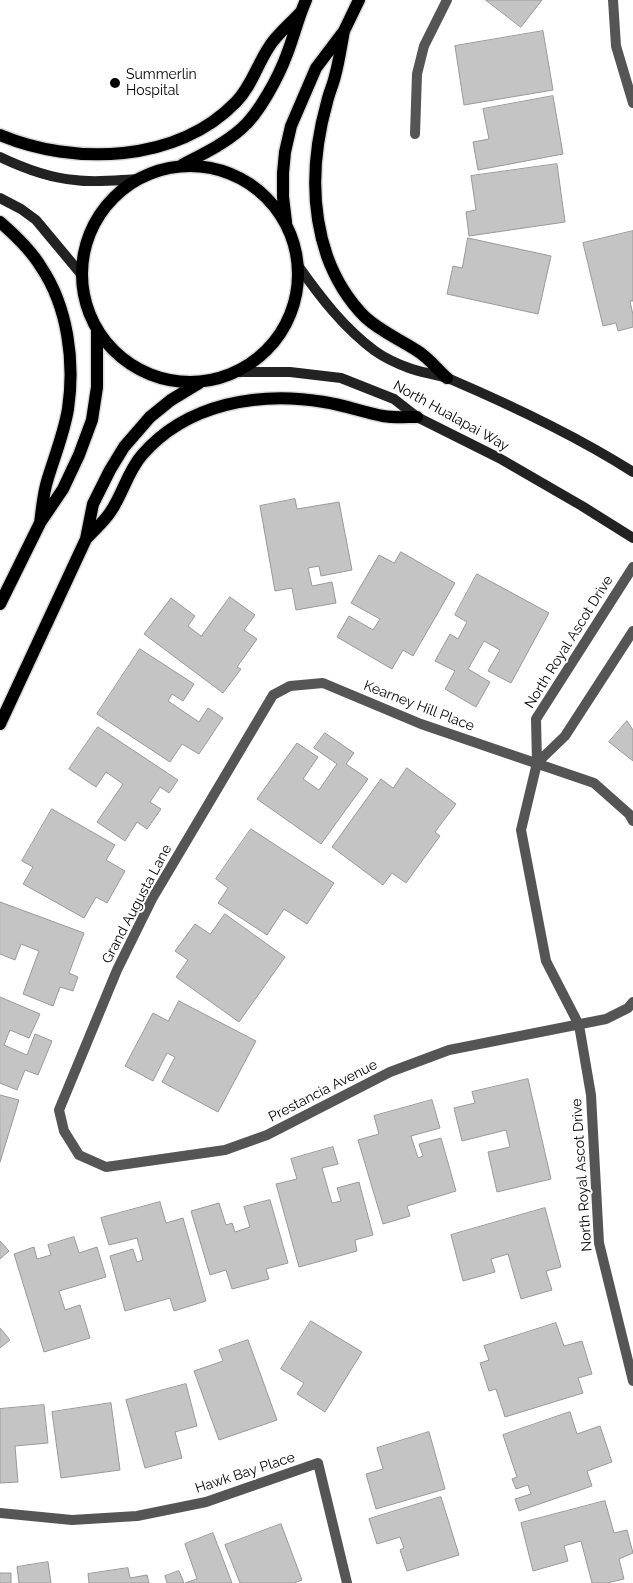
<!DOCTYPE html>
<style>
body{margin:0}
canvas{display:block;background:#fff}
</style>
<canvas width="633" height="1583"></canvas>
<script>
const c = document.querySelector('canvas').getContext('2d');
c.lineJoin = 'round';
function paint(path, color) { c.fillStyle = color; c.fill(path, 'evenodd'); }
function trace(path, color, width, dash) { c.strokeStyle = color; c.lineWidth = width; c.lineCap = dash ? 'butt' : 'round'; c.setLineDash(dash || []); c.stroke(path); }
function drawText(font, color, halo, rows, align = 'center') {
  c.font = font + ' Raleway,sans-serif'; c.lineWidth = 4; c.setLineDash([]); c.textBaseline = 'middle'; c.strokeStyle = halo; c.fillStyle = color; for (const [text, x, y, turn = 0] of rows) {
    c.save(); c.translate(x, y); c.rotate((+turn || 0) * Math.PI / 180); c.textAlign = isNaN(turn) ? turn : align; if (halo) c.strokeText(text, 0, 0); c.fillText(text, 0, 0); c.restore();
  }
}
const building = new Path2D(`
 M486,0h56l-21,27z
 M543,31l10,59 -89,15 -9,-59z
 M553,96l10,58 -85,16 -5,-28 16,-3 -6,-30z
 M557,164l8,58 -96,14 -3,-24 10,-2 -5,-34z
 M633,231v70h-3l3,14v12l-15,4 -2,-8 -13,3 -20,-83z
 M468,238l83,18 -13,58 -91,-20 6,-28 9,2z
 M295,499l2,10 42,-7 13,68 -31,6 -2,-10 -11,2 4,18 20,-4 4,21 -40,7 -4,-22 -17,3 -15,-85z
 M401,552l54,31 -42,73 -10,-6 -11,19 -55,-32 12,-21 24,14 7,-11 -29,-16 28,-48 15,8z
 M477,574l72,39 -38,70 -23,-12 12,-21 -16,-9 -16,28 22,13 -14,25 -31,-18 10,-18 -20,-10 15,-27 8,5 9,-17 -12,-7z
 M230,597l25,18 -11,15 13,9 -20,28 4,2 -18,24 -79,-59 27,-36 24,18 -7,10 13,10z
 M140,649l54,35 -11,17 -11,-7 -4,7 31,21 9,-14 15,10 -24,36 -17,-10 -12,18 -73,-48z
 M627,721l6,9v31l-24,-19z
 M98,727l80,53 -9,13 -9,-6 -10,15 11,7 -14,20 -10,-7 -12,19 -28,-19 26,-38 -17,-12 -10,15 -27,-18z
 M325,733l29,20 -8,11 22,15 -47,65 -64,-45 40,-56 21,14 -15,22 16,11 18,-26 -23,-16z
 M407,768l49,36 -21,28 5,4 -34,47 -14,-10 -9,12 -51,-38 49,-68 12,9z
 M52,809l63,36 -9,15 19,11 -18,32 -11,-6 -12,21 -61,-34 10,-17 -11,-6z
 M251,829l83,54 -27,41 -23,-15 -17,26 -49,-32 10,-15 -12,-9z
 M0,902l84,31 -15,40 9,4 -5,14 -13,-4 -7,19 -30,-12 16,-43 -18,-7 -6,16 -15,-6z
 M225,914l60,43 -46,65 -63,-45 12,-17 -13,-9 20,-27 15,10z
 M0,997l40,17 -11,24 -19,-8 -6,15 23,10 8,-21 17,7 -14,34 -13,-5 -8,20 -17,-7z
 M179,1001l77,40 -38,71 -56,-30 13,-25 -8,-4 -14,28 -28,-15 28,-53 15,8z
 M528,1079l23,100 -54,13 -9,-40 22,-5 -4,-17 -44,11 -8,-33 21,-5 -3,-11z
 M0,1095l19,5 -19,62z
 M432,1100l8,28 -29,8 7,22 5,-2 -4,-12 22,-6 15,53 -49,15 3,10 -27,8 -25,-84 21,-6 -5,-18z
 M333,1147l5,17 -16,4 10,35 9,-2 -4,-13 22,-6 14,53 -18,5 2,11 -58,16 -23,-83 21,-5 -6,-20z
 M270,1200l18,63 -22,6 3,10 -37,10 -6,-19 -16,5 -19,-64 28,-8 7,22 6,-2 3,9 15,-5 -6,-20z
 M160,1202l6,21 17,-5 23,83 -32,10 -4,-13 -45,13 -15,-55 23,-7 4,13 6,-2 -6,-22 -28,7 -8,-27z
 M545,1208l16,59 -15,4 6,19 -31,9 -13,-45 -17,5 4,13 -32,9 -12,-46z
 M74,1237l5,16 18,-6 9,30 -47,14 6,19 15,-5 10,33 -46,14 -30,-98 20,-7 3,12 14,-4 -3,-10z
 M0,1241l9,10 -9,8z
 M311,1321l51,31 -37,60 -28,-18 7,-11 -23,-14z
 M556,1323l8,23 18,-5 10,33 -14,4 5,15 -78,24 -9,-28 -7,2 -9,-28 9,-3 -5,-14z
 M0,1328l10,12 -10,8z
 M248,1340l29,80 -58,20 -25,-69 29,-10 -4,-11z
 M186,1384l11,42 -22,6 7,26 -37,10 -19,-68z
 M111,1403l9,67 -59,8 -9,-66z
 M44,1405l4,38 -33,3 3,36 -18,1v-74z
 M570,1412l7,22 23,-8 12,36 -25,9 5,15 -73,25 -4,-12 16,-5 -3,-9 -12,4 -4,-10 5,-2 -14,-42z
 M429,1432l16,57 -69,20 -10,-35 17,-5 -6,-21z
 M441,1497l18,58 -52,16 -7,-21 4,-2 -4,-11 -23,7 -8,-25z
 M605,1501l9,32 13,-3 6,23 -14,6 5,20 -17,4h-15l-11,-42 -17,5 4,15 -35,10 -12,-48z
 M281,1524l21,56 -8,3h-54l-15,-38z
 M213,1533l19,50h-47l12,-4 -12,-35z
 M48,1562l3,21h-32l-2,-16z
 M128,1568l2,10 17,-3 2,8h-60l-1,-9z
 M179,1571l5,12h-17l-2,-7z
 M0,1573h11v10h-11z`);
paint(building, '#c4c4c4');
trace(building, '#999', 1);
const primary = new Path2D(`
 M344,31c-3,15 -5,31 -9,45 -2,9 -6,17 -8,26 -14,50 -17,104 0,154 8,22 21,44 38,61 15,14 34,22 51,33 12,7 21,19 31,28
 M0,135c74,31 177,28 236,-33 15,-15 21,-37 33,-55 7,-12 21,-23 31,-34
 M182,165c21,-11 42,-21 59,-36 18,-15 38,-53 46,-75 7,-18 11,-36 19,-54
 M82 274a108 108 0 1 1 216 0a108 108 0 1 1-216 0Z
 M0,222c15,13 31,28 41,45 27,40 34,95 27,142 -4,24 -13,46 -20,69 -5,15 -6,31 -8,45
 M286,222l-3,-25v-24l2,-21 6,-26 25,-58 28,-37 15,-31
 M86,539c8,-9 19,-18 25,-28 12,-18 17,-40 31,-56 45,-52 118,-64 182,-53 20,3 39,10 59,14 11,2 23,1 34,1
 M0,604l40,-81 23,-34 16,-34 13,-35 5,-33v-56
 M0,724l86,-185 7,-35 17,-34 14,-23 26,-30 21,-17 28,-17`);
trace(primary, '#dbdbdb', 15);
trace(new Path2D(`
 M613,0l3,46 17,57
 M415,134l2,-60 7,-28 23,-46
 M633,567l-97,152 1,44 -16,67 25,131 33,64 12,70 8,148 34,138
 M537,763l28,-27 68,-105
 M633,821l-4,-7 -35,-31 -173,-59 -98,-41 -33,3 -17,9 -121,204 -35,71 -58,140 5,21 15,24 27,12 119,-17 42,-15 123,-63 59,-22 157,-31 22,-11 5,-6
 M0,1513l72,7 65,-4 69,-14 112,-39 29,120`), '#555', 10);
trace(new Path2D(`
 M0,157c23,11 49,21 75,23 21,3 42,0 63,-1
 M0,198l21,11 15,11 45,54
 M299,267c22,31 45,61 76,84 10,7 23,13 34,17 13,5 28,6 41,11 63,27 125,56 183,93
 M238,372h52l51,6 53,21 23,18 82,41 83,48 51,32`), '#222', 10);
trace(primary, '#000', 12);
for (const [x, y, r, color] of [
 [115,83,6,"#000"]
]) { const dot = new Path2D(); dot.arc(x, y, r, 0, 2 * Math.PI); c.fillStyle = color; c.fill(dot); trace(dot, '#fff', 2); }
drawText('14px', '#000', '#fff', [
 ["Summerlin",126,75],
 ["Hospital",126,91]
], 'left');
drawText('14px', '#000', '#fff', [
 ["North Hualapai Way",451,416,29],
 ["North Royal Ascot Drive",569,642,-58],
 ["Kearney Hill Place",419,706,21],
 ["Grand Augusta Lane",137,904,-62],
 ["Prestancia Avenue",323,1091,-27],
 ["North Royal Ascot Drive",582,1175,-94],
 ["Hawk Bay Place",245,1473,-18]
]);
</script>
